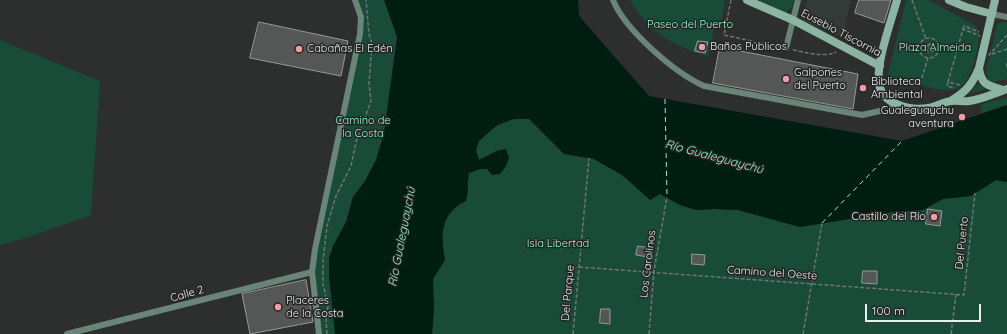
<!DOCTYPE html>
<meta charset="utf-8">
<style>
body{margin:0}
#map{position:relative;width:1007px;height:334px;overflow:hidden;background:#2d2f2e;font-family:Quicksand,sans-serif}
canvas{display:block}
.scale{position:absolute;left:865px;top:304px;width:116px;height:18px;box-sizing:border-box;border:2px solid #ebedec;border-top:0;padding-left:5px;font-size:12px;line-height:14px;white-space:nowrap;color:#ebedec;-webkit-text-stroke:3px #232524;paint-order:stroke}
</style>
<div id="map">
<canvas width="1007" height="334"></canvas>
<div class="scale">100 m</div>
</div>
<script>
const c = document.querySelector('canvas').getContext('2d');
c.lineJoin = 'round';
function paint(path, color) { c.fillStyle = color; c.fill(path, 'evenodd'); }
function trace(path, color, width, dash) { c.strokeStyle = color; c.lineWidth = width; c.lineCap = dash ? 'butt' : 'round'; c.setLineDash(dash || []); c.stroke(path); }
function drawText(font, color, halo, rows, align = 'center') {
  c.font = font + ' Quicksand,sans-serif'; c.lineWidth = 3; c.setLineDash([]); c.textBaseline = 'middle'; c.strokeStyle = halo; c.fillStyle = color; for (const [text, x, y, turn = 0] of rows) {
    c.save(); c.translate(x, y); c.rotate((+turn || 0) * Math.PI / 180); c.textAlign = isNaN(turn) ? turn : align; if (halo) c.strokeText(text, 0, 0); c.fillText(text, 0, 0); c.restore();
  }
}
paint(new Path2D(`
 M807,0h44l-8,37 -41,-16z`), '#323b37');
paint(new Path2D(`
 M355,0h29l13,37 -13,96 -8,27 -11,21 -12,16 -7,25 -13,24 -4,12v17l6,59h-16l-7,-62 48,-238z
 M630,0h95l-3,19 -7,6 -7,31c-33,-8 -62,-26 -78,-56z
 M759,0h35l-2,7 -7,6z
 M906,0h22l45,24 5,5c3,11 -1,22 -4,33 -10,38 -31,30 -60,21 -4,-2 -10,-5 -14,-5 -3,0 -7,3 -9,3l-3,-7z
 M1002,22l5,1v56l-13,3 -6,-2 -2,-9 11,-46z
 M0,40l100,41 -9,134 -65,23 -26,7z
 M978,84l10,5 -19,5z
 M1007,97v8l-25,8 -2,-8z
 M514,119h15l35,35 30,5 28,16 28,24 10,-5 20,11 16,5 18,-1 24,1 62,17 93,-15 30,-2 20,-11 28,-3 25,-16 11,2v152h-575l2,-24 -1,-31 12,-19 -4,-24 7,-20 20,-22 -1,-7 2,-14 11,-4h7l5,6 8,-1 6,-8 -9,-15 -19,9c0,-3 -2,-7 -2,-9 -1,-16 26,-28 38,-32z`), '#194b39');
paint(new Path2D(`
 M384,0h194l1,16 70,80 253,45 105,-36v77l-11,-2 -25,16 -28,3 -20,11 -30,2 -93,15 -62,-17 -24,-1 -18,1 -16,-5 -20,-11 -10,6 -28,-25 -28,-16 -30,-5 -35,-35h-15l-17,6 -18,16 -3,9 3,10 18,-9 9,-2 3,9 -3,8 -6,8 -8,1 -5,-6h-7l-11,4c-2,9 0,19 -3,28 -27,13 -25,34 -21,59l-12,19 1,31 -2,24h-97l-6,-59v-17l4,-12 13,-24 7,-25 12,-16 11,-21 8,-27 13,-96z`), '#001d12');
trace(new Path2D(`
 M665,99l2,98
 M822,223l80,-82`), '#90efc8', 1, [5, 4]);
const building = new Path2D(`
 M859,0h32l-7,23 -29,-10z
 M259,22l89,19 -7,35 -91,-18z
 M698,41l10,1 -3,11 -10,-2z
 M926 48a4 4 0 1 1 8 0a4 4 0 1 1-8 0Z
 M720,47l138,27 -5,35 -140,-26z
 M928,209l14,2 -2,15 -14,-2z
 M638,246l12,2 -2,9 -12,-2z
 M692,254l13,1 -1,10 -12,-1z
 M863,271h14v13l-15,-1z
 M306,280l7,42 -63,12 -8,-40z
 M601,309h9v15l-10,-1z`);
paint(building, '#545756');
trace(building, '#969998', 1);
trace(new Path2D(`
 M731,0l-7,35 55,12
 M912,0l14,39
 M963,29l1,-3 15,6
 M1007,35l-18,20 18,-6
 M919 48a10 10 0 1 1 20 0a10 10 0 1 1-20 0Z
 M793,50c11,2 33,8 43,2
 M1007,63v4
 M948,82l-1,4 8,2
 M920,84l8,-26
 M960,85l-12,-3 15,-53 17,7
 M579,267l385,28 11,-102
 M327,334l-1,-14 2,-14 -5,-22v-23l4,-35 9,-30 15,-30 5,-24 15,-41 -2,-18 3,-39 -3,-10 -3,-34
 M573,334l16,-176
 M649,334l5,-63 13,-74
 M803,334l19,-111
 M951,334l5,-40`), '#727473', 1.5, [4, 2]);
trace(new Path2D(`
 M613,0c12,30 62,73 91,86l158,29 40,-9
 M992,14l15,3
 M786,48l12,-48
 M67,334l245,-62
 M319,334l-7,-62 3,-23 45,-215 1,-17 -6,-17`), '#6a8478', 6);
trace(new Path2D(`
 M747,0l46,20 87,46
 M897,0c-6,22 -21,62 -18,83 2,21 31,28 49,25 8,-1 15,-6 23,-7 6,-1 13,1 18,0 14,-2 26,-8 38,-12
 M949,0l17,7 26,7
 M979,69c3,17 9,16 24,21
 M952,100c14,-8 21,-17 27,-32l16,-68`), '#8bb5a2', 8);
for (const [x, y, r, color] of [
 [702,47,4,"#f49aa0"],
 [299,49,4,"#f49aa0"],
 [786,79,4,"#f49aa0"],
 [863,88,4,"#f49aa0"],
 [962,117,4,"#f49aa0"],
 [934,217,4,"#f49aa0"],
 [278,307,4,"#f49aa0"]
]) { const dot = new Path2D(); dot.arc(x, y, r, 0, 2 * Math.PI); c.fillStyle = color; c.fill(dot); trace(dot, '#232524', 1.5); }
drawText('11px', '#99f8d0', '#232524', [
 ["Paseo del Puerto",690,25],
 ["Plaza Almeida",935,48],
 ["Camino de",363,121],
 ["la Costa",363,134],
 ["Isla Libertad",558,244]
]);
drawText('11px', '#ebedec', '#232524', [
 ["Eusebio Tiscornia",841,33,28],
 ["Del Puerto",962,243,-84],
 ["Los Carolinos",648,264,-83],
 ["Camino del Oeste",772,273,4],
 ["Del Parque",568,293,-85],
 ["Calle 2",187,294,-16]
]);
drawText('11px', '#ebedec', '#232524', [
 ["Baños Públicos",710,47],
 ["Cabañas El Edén",307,49],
 ["Galpones",794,73],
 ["del Puerto",794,86],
 ["Biblioteca",871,82],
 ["Ambiental",871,95],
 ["Gualeguaychu",954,111,"right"],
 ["aventura",954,124,"right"],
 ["Castillo del Río",926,217,"right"],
 ["Placeres",286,301],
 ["de la Costa",286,314]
], 'left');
drawText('italic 12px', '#90efc8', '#232524', [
 ["Río Gualeguaychú",714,157,15],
 ["Río Gualeguaychú",402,237,-79]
]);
</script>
